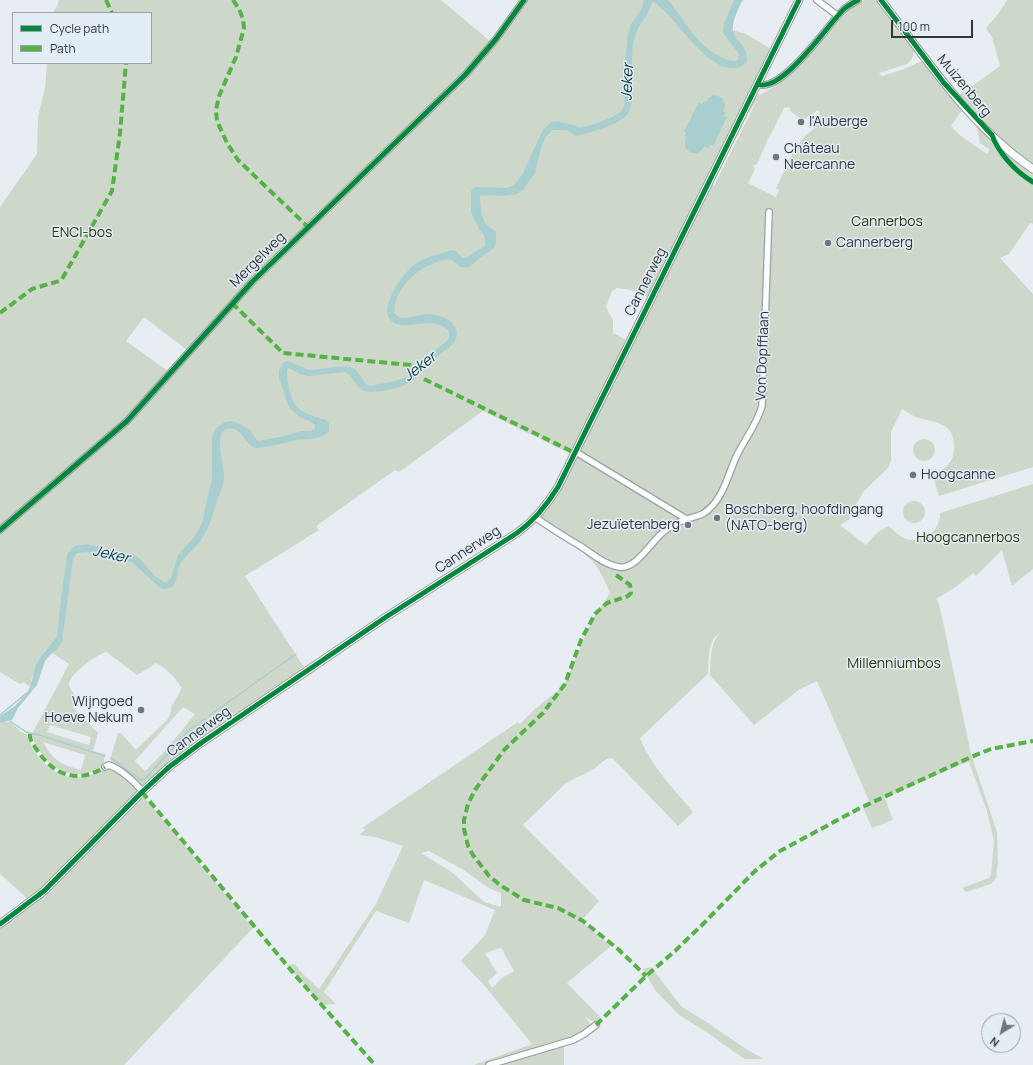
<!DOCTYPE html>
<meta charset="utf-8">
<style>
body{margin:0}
#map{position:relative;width:1033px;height:1065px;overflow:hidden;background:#e7edf2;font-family:Manrope,sans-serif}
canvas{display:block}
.legend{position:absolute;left:12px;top:12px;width:140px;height:52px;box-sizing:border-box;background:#e3edf6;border:1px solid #9ca4ab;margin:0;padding:5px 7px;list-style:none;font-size:12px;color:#32363a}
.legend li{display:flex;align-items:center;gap:8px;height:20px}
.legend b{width:20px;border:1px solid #9ca4ab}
.north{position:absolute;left:981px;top:1013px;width:40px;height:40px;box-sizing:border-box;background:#e3edf6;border:1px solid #9ca4ab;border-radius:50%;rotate:216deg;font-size:11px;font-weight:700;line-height:16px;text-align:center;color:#32363a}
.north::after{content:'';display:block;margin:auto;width:14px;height:18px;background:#71767a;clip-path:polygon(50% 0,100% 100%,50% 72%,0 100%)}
.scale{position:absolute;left:891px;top:20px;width:82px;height:18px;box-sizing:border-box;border:2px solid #32363a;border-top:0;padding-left:5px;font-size:12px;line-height:14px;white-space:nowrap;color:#32363a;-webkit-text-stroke:3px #e3edf6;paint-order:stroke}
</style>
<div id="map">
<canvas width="1033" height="1065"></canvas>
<ul class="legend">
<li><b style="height:5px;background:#00873e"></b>Cycle path</li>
<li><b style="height:5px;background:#56b246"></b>Path</li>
</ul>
<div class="north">N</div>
<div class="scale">100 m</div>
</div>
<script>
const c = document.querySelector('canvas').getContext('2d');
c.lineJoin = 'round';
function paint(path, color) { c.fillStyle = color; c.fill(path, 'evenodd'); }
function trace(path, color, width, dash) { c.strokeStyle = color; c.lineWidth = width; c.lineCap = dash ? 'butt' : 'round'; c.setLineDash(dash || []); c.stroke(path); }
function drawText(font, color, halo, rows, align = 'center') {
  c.font = font + ' Manrope,sans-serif'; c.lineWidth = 3; c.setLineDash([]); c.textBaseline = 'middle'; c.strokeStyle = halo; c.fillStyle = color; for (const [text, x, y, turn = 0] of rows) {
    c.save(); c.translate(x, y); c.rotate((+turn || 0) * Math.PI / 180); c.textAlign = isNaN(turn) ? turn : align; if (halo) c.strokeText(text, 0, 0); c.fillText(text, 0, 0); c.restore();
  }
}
paint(new Path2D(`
 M59,0h382l49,41 30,-41h214l-9,21 7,9 14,4 25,15 -18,40 7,6 16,-9 -2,-3 23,-16 7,-7 45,-50 16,-10h13l36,48c0,7 -1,11 -7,16l-28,9 3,3 22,-7 18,-8 32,38 46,-33 -8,-29 -6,-9 13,-15 8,-13h26v224l-3,-1 -21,31 -9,4 33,36v173l-94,29 -6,-20c12,-8 21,-13 21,-28 1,-27 -20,-25 -38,-31 -5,-2 -10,-6 -14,-8l-11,23v29l-3,7 -24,23 -9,16 -6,13 -9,5 26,20 12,-13 10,-6c6,4 10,10 18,13 17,5 35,-8 34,-26l93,-29v85l-21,17 -10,-36 -26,26 -3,-3 -16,13 -21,13 2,2 4,16 29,137 26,78 1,29 -2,17 -5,6 -25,8 -4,-4 27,-10 2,-3 3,-34 -7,-30 -18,-49 -9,3 -75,33 8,22 -21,8 -9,-20 6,-7 -52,-120 -17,8 -46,36 -44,-50c1,-14 0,-32 10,-42 -13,7 -11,28 -12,41l-68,64c11,28 34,51 53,74l-15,14 -51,-53 -14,-14 -4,-1 -7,4 -8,7 -28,14 -43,42 76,76 -16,18 -2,-1 -1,3 31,25 -44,37 34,35 -6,4 -10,-5 8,10 -12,8 -95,30h-12l58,-21 -48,-59 -23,-24 24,-26 10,-25 -71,-30 -15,43 -33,-12 -52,81 12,12 -14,1 -35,-40 8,-1 7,9 17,16 57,-85 27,-58 -28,-9 -16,-2 7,-6 -4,-1 156,-106 2,2 15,-15 26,-21 4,-5 28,-65 17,-25c-2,-7 -12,-25 -16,-30 -12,-15 -47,-35 -63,-45l19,-24 21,-40 -88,-43 -84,61 -4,-2 -79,56 3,4 -74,46 60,93 -162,118 -33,-27 8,-27h3l15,17 31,-30 4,-7v-5l11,-20c-7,-10 -16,-21 -27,-25l-3,3 -15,9 -29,-22 -3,-1c-9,4 -35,21 -36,32 0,4 5,10 7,14l-3,9 25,26 -5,18 12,3 -2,13c-24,12 -45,9 -61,-13 -5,-7 -9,-12 -10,-20l37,-70 -23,-15 -14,28 -2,10 -6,-5 -4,2 -20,-12v-465l37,-53 1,-37 7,-29 2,-25h104v-50h-99l5,-6zM757,100l-43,86 -2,-1 37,-73zM788,107l3,2 -1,2 13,9 15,-10 2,3 7,-5 -17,12 5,8c-20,12 -29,40 -39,61l3,1 -3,7 -28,-14 7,-14 -2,-3 4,-2 10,-22v-2l2,-2 15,-30zM964,110l13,17 3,16 10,7 -3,4 -26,-18 -10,-10 9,-13zM617,288l19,3 11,6 -21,43 -13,-7v-13l-7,-13 6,-16zM144,317l43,33 -19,21 -42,-30zM183,707l12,7 -30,37 -20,20 -10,-10zM50,725l41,12 -2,8 -42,-13zM43,742l42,13 -4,15c-21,-6 -27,-9 -38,-28zM429,851l33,18 27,19 12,5v14l-17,-5 -31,-29 -32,-20zM501,948l13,23 -12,7 -10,10 -4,-7 9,-8 -12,-20z
 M913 450a11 11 0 1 1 22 0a11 11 0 1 1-22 0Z
 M903 512a11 11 0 1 1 22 0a11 11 0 1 1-22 0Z
 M2,722h9l9,9 7,4c8,26 34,49 61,41 8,-2 16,-8 24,-7 8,2 16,11 23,16l2,3 -3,9 -89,89 -17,13 -28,-25v-151z
 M142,797l3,1 108,130 -129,137h-124v-139l50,-36z
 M651,967l31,40 26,16 38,26 18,10h-19l-12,-8 -25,-18 -29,-18 -24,-25 -12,-21z
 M564,1046v19h-61z`), '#cdd8ca');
paint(new Path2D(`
 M644,0h24c17,20 29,47 55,58 5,2 9,4 15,2l1,-6 -16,-21 1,-10 10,-23h9c-4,5 -5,11 -8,17 -9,26 13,21 12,45 -25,25 -62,-30 -77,-45 -4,-5 -10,-10 -16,-15h-2c-2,5 -4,11 -6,14 -7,9 -11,17 -13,28 -3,18 3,54 -4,68 -6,12 -40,21 -53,24l-9,-6h-15l-7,8 -3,7 -7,28 -12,17 -6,4 -11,2 -26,-1c0,7 1,24 6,29 3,3 7,5 10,8 1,19 -3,16 -16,26 -4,3 -7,6 -10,9h-9l-11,-8c-27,4 -54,24 -56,53 2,2 4,5 7,6 8,1 16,-3 24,-4 10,-1 25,4 30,13 3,5 2,10 0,14 -4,7 -13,11 -19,16 -10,8 -17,21 -29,27 -7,4 -35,10 -42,7 -8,-2 -11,-14 -20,-19l-36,4 -9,-2 -11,-6 -2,2c0,12 3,34 15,41 7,4 16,7 24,9l3,3v8c-9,10 -24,7 -36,10 -12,3 -25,6 -38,7 -9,-3 -14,-23 -28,-19 -15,5 -1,40 -3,52 -1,5 -4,12 -6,17 -5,14 -8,30 -17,42 -6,8 -15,15 -20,23 -5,8 -3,20 -10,25l-8,1 -4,-2 -27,-25 -16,-1 -29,-9 -10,1 -4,6 -11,83 -6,8 -6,5 -5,6 -8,24 -19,23 -6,12 -12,3v-7l15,-10 12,-13 3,-6 6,-22 5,-9 16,-19 4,-39 6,-42 1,-3 6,-7 13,-2 22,6 24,4 6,4 16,18 9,6h3l4,-4 7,-23 17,-19 7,-13 10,-45v-41l4,-9 9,-6 6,-1 7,2 12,7 7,10 2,1 25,-5 17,-5h9l5,-2v-4l-2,-2 -15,-7 -9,-9 -10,-29v-8l5,-8 2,-1 5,1 18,8 39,-4 8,4 10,14 4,2 25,-5 12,-4 21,-21 19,-15 2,-3v-7c-18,-19 -48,5 -60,-13 -8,-15 16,-47 27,-55 10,-6 24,-9 35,-13l5,1 6,7h4l17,-11 2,-2v-8l-6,-8 -8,-17v-21l4,-4 32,1 7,-3 8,-10 21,-45 8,-8 7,-1 21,6 10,-1 19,-7 13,-7 4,-9v-41l3,-29 3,-9 10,-14z
 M714,95l4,1 5,3 2,7 -2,5 3,2 -2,3 3,1 -14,29 -3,-1 -2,3 -3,-2c-6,9 -14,10 -20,1v-6l2,-4 -2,-1 1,-3 -2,-2 15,-29 3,2 2,-3 2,1 3,-4z`), '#a9ced0');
trace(new Path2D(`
 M0,715l28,-23
 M210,715l86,-61
 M10,721l16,11 13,3 66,21
 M111,758l27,20 4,2 4,-2 44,-49 15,-10`), '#a9ced0', 1.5);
const street = new Path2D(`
 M817,0l21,16
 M758,84c23,10 70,-59 85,-74 4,-4 10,-7 15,-10
 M576,452l107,65 2,2
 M536,518c15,10 30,20 46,29 11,8 24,18 37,20 16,3 32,-24 42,-33 7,-6 15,-11 23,-14 7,-3 14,-3 20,-7 19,-12 24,-39 33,-58 8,-16 20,-31 25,-49l7,-194
 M0,530l127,-109 125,-139 213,-207 31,-36 28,-39
 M105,767l3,-2c10,2 29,18 34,27
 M489,1065l84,-25 11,-6 12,-9`);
const secondary = new Path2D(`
 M881,0c46,60 89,126 152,169
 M0,924l44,-33 98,-99 27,-25 32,-24 185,-126 131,-84c18,-13 30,-28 41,-46l241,-487`);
trace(street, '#9ca1a4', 8);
trace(secondary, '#9ca1a4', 9);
trace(street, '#fbfcfd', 5.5);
trace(secondary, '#fbfcfd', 7);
trace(new Path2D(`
 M106,0l6,13
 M233,0l6,9 4,10 1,9 -8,29 -17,39 -3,14 1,11 10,22 11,17 70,67
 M232,303l51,50 127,12 2,2
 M0,313l32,-24 27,-8 3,-2 50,-88 8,-58 6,-70
 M424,379l147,72 5,1
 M616,575l14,10 1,8 -3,3 -21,7 -12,11 -14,26 -16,44 -22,29 -39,37 -29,40 -7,14 -4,16v9l4,17 5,9 16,21 11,9 24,15 34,8 25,13 35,28 28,27
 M30,734c-1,6 4,11 7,16 17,26 41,34 68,17
 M142,792l153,183 80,90
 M596,1025l50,-49 29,-25 29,-28 51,-52 25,-20 80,-43 111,-51 20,-8 42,-8`), '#56b246', 4, [8, 4]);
trace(new Path2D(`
 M881,0l63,83 48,52c7,19 24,37 41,47
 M758,84c23,10 70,-59 85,-74 4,-4 10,-7 15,-10
 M0,530l127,-109 125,-139 213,-207 31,-36 28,-39
 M0,924l44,-33 98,-99 27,-25 32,-24 185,-126 131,-84c18,-13 30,-28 41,-46l241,-487`), '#00873e', 5);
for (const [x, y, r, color] of [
 [801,122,4,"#71767a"],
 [776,157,4,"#71767a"],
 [828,243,4,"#71767a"],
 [913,475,4,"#71767a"],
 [717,518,4,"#71767a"],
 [688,525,4,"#71767a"],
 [141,710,4,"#71767a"]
]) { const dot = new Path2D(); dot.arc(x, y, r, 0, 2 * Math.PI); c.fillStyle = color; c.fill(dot); trace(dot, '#e3edf6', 1.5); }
drawText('14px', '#32363a', '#e3edf6', [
 ["Muizenberg",964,86,50],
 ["Mergelweg",258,260,-45],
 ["Cannerweg",646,282,-63],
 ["Von Dopfflaan",763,356,-88],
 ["Cannerweg",468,550,-33],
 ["Cannerweg",199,732,-36]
]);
drawText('14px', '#32363a', '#e3edf6', [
 ["l'Auberge",809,122],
 ["Château",784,149],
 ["Neercanne",784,165],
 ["Cannerberg",836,243],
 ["Hoogcanne",921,475],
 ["Boschberg, hoofdingang",725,510],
 ["(NATO-berg)",725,526],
 ["Jezuïetenberg",680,525,"right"],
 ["Wijngoed",133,702,"right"],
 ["Hoeve Nekum",133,718,"right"]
], 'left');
drawText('14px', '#243900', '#e3edf6', [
 ["Cannerbos",887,222],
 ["ENCI-bos",82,233],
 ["Hoogcannerbos",968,538],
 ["Millenniumbos",894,664]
]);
drawText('italic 15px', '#06383a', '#e3edf6', [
 ["Jeker",628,82,-88],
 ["Jeker",420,367,-38],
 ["Jeker",111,555,13]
]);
</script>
